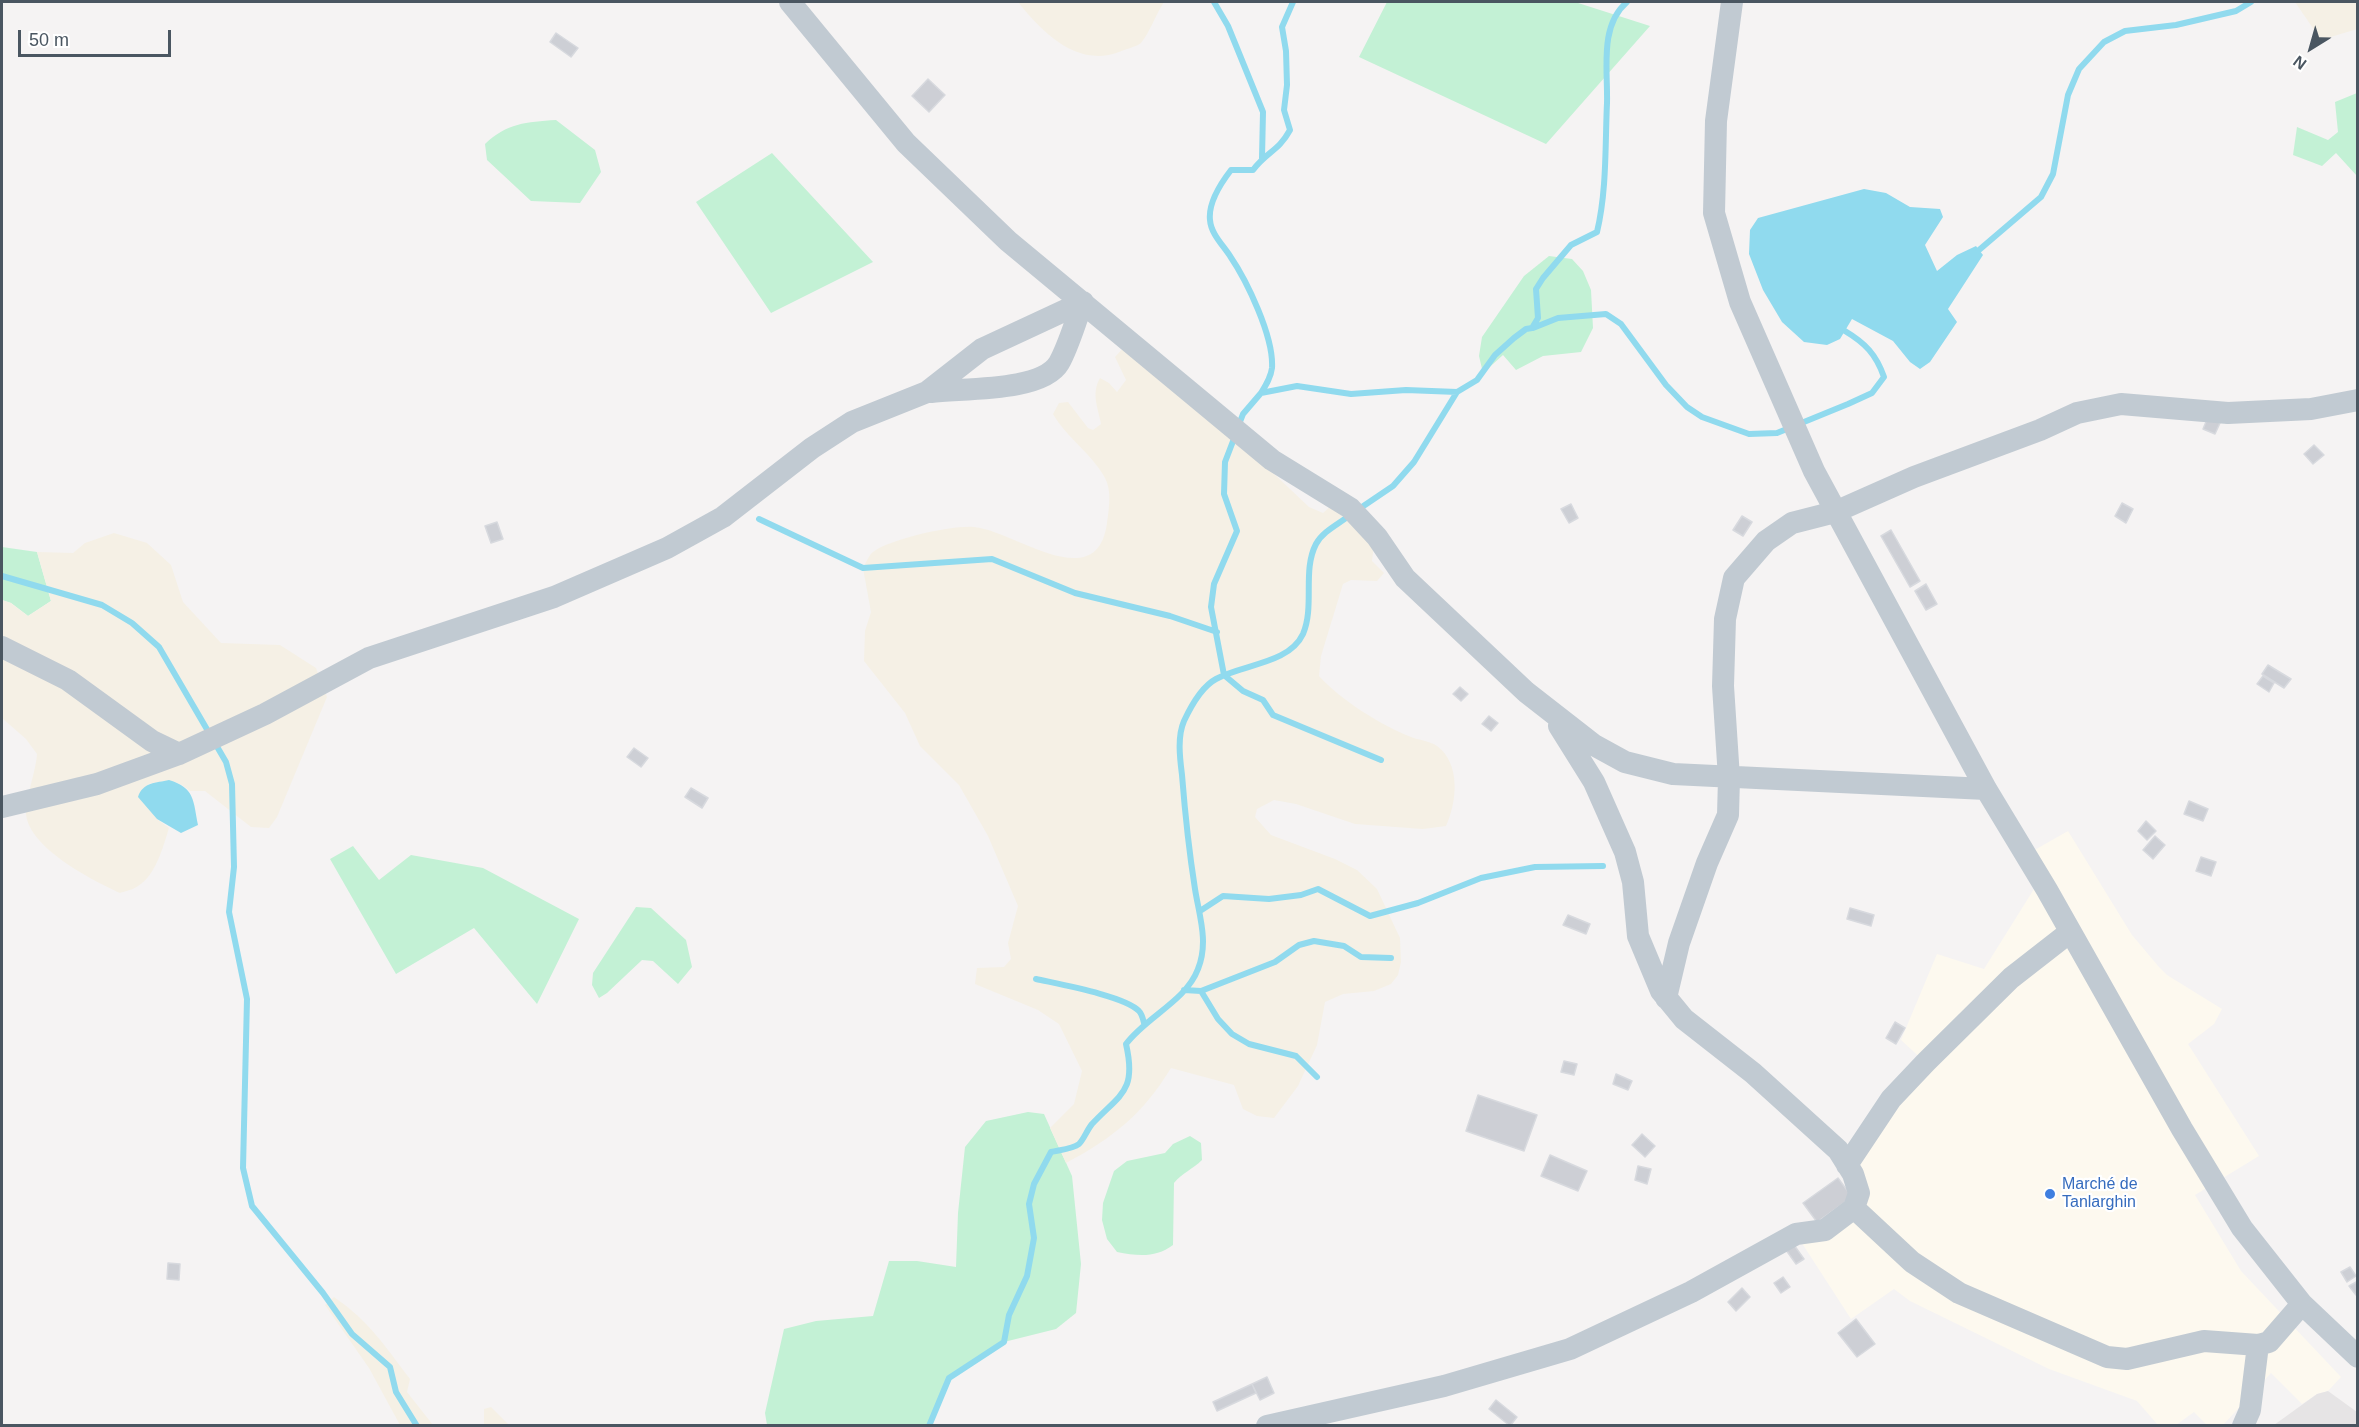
<!DOCTYPE html>
<meta charset="utf-8">
<style>
body{margin:0}
#map{position:relative;width:2359px;height:1427px;overflow:hidden;background:#f5f3f3;font-family:Helvetica,sans-serif}
canvas{display:block}
.frame{position:absolute;inset:0;border:3px solid #4a5661;pointer-events:none}
.north{position:absolute;left:2281px;top:18px;width:60px;height:60px;-webkit-text-stroke:4px #fff;paint-order:stroke;rotate:217deg;font-size:16px;font-weight:700;line-height:24px;text-align:center;color:#4a5661}
.north::after{content:'';display:block;margin:auto;width:21px;height:27px;background:#4a5661;clip-path:polygon(50% 0,100% 100%,50% 72%,0 100%)}
.scale{position:absolute;left:18px;top:30px;width:153px;height:27px;box-sizing:border-box;border:3px solid #4a5661;border-top:0;padding-left:8px;font-size:18px;line-height:21px;white-space:nowrap;color:#4a5661;-webkit-text-stroke:4px #fff;paint-order:stroke}
</style>
<div id="map">
<canvas width="2359" height="1427"></canvas>
<div class="frame"></div>
<div class="north">N</div>
<div class="scale">50 m</div>
</div>
<script>
const c = document.querySelector('canvas').getContext('2d');
c.lineJoin = 'round';
function paint(path, color) { c.fillStyle = color; c.fill(path, 'evenodd'); }
function trace(path, color, width, dash) { c.strokeStyle = color; c.lineWidth = width; c.lineCap = dash ? 'butt' : 'round'; c.setLineDash(dash || []); c.stroke(path); }
function drawText(font, color, halo, rows, align = 'center') {
  c.font = font + ' Helvetica,sans-serif'; c.lineWidth = 4.5; c.setLineDash([]); c.textBaseline = 'middle'; c.strokeStyle = halo; c.fillStyle = color; for (const [text, x, y, turn = 0] of rows) {
    c.save(); c.translate(x, y); c.rotate((+turn || 0) * Math.PI / 180); c.textAlign = isNaN(turn) ? turn : align; if (halo) c.strokeText(text, 0, 0); c.fillText(text, 0, 0); c.restore();
  }
}
paint(new Path2D(`
 M2068,831l64,104 27,32 8,8 55,34 -8,15 -26,20 71,112 -64,39 46,76 100,106 -13,14 -11,3 -15,10 -31,-31 -48,52h-16l-13,-13 -18,13h-18l-21,-24 -88,-32 -139,-68 -16,-12 -43,30 -55,-85 29,-4 28,-56 73,-111 -25,-23 36,-86 47,15 55,-88 -15,-25z`), '#fdf9ef');
paint(new Path2D(`
 M2328,1391l29,21v13h-83l43,-31z`), '#e6e4e5');
paint(new Path2D(`
 M1387,2h188l75,24 -104,118 -187,-87z
 M2357,93v83l-21,-23 -14,13 -29,-11 4,-28 31,13 10,-8 -3,-30z
 M556,120l39,30 6,22 -21,31 -49,-2 -44,-41 -2,-16c22,-21 41,-22 71,-24z
 M772,153l101,109 -102,51 -75,-111z
 M1549,256l23,3 11,12 8,19 2,38 -12,24 -38,4 -27,14 -13,-15 -20,18 -4,-17 3,-19 42,-61z
 M2,547l35,5 14,49 -23,15 -17,-13 -9,-3z
 M353,846l26,34 32,-25 72,13 96,51 -42,85 -63,-76 -78,46 -66,-115z
 M636,907l15,1 35,32 6,27 -14,17 -25,-23 -11,-1 -35,33 -8,5 -7,-13 1,-12z
 M1028,1112l16,2 28,62 9,88 -5,49 -20,16 -52,13 -55,36 -20,47h-162l-2,-12 19,-84 32,-8 57,-5 16,-55h28l39,6 2,-54 7,-66 21,-26z
 M1190,1136l11,7 1,17c-9,9 -20,13 -28,23l-1,62c-17,13 -35,11 -56,7l-10,-13 -5,-19 1,-17 11,-32 13,-10 38,-8 8,-9z`), '#c3f1d5');
paint(new Path2D(`
 M1018,2h146c-8,12 -14,30 -23,41 -5,4 -16,6 -22,9 -42,16 -77,-20 -101,-50z
 M2295,2h62v27l-36,11z
 M1125,346l146,125 38,36 14,6 10,-9 41,40 -2,17 12,12 -7,8 -26,-1 -8,4 -22,72 -2,20c23,25 60,48 92,61 7,3 19,4 26,9 24,18 20,56 9,80l-23,3 -68,-5 -59,-20 -22,-4 -17,9 -2,8 16,18 64,24 22,11 20,19 23,49 1,24 -3,13 -7,9 -17,7 -31,3 -18,8 -8,43 -19,41 -24,32 -17,-2 -14,-7 -9,-24 -63,-17c-28,46 -58,70 -105,95l-16,-35 24,-24 8,-33 -23,-47 -21,-14 -63,-26 2,-16 27,-1 7,-8 -3,-16 10,-37 -30,-70 -29,-51 -39,-39 -15,-33 -41,-52 1,-30 6,-19 -8,-44c3,-5 6,-13 10,-16 17,-13 79,-27 101,-25 39,3 123,71 133,-4 2,-15 5,-32 -2,-45 -13,-24 -38,-40 -52,-64l6,-11 9,-1 20,26 5,2 8,-6c-3,-17 -10,-30 -1,-46l9,5 8,9 9,-12 -11,-23z
 M114,533l33,10 24,22 12,37 38,41 59,2 36,23 11,29 -50,120 -8,11 -18,-1 -46,-36h-15c-14,-13 -25,-10 -42,-7l9,35 12,9c-6,19 -13,47 -31,58 -5,4 -13,5 -18,7 -28,-13 -91,-45 -94,-79 -1,-14 10,-43 11,-60l-11,-15 -24,-21v-118l9,3 17,13 23,-15 -14,-49 36,1 12,-10z
 M334,1297c36,25 50,48 76,82l-3,13 26,33h-33l-31,-57 -44,-63z
 M491,1407l18,18h-25v-16z`), '#f5f0e5');
paint(new Path2D(`
 M1864,189l22,4 24,14 30,2 3,8 -18,28 12,26 20,-16 19,-9 7,9 -35,54 9,13 -27,40 -10,7 -10,-7 -17,-21 -41,-22 -12,20 -13,6 -23,-3 -22,-20 -19,-32 -14,-36 1,-24 8,-12z
 M169,780c26,8 24,20 29,45l-17,8 -24,-14 -19,-22c5,-15 18,-14 31,-17z`), '#90daee');
trace(new Path2D(`
 M1214,2l14,24 35,86 -1,46
 M1979,250l62,-53 12,-23 15,-79 11,-26 25,-27 21,-11 51,-6 60,-14 15,-9
 M1533,328l25,-10 48,-4 15,10 45,61 21,22 15,10 47,17 28,-1 71,-29 24,-11 12,-16c-8,-23 -19,-34 -39,-46
 M1261,393c5,-8 10,-16 11,-25 2,-31 -25,-87 -42,-112 -7,-11 -19,-22 -20,-36 -2,-18 11,-37 21,-50h22c14,-19 25,-18 37,-40l-6,-20 3,-25 -1,-34 -4,-24 11,-25
 M1238,427l5,-13 18,-21 36,-7 54,8 55,-4 51,2 20,-12 18,-25 19,-17 12,-9 6,-1 6,-10 -2,-29 7,-11 28,-33 26,-13c10,-42 8,-87 10,-129 1,-33 -8,-77 20,-101
 M1235,436l-10,26 -1,32 13,37 -23,53 -3,23 13,68 19,16 20,9 10,15 108,45
 M1359,509l34,-23 21,-24 43,-70
 M759,519l104,49 129,-9 83,34 95,23 47,16
 M2,576l100,29 30,18 27,24 67,115 6,22 2,83 -5,45 18,87 -4,169 9,38 71,87 29,41 38,33 6,25 21,34
 M1200,911l23,-15 46,3 32,-4 17,-6 52,27 48,-13 63,-25 54,-11 68,-1
 M1036,979c22,5 89,17 103,32 3,3 4,8 5,12
 M1184,990l17,1 74,-29 24,-17 15,-4 30,5 17,11 30,1
 M1201,991l17,28 14,15 17,10 47,12 21,21
 M929,1426l20,-48 55,-36 5,-27 18,-39 7,-38 -5,-34 5,-20 17,-32c8,-2 22,-3 28,-8 5,-5 8,-14 13,-20 28,-30 45,-32 34,-80 20,-27 60,-43 72,-75 11,-27 1,-54 -3,-80 -6,-38 -10,-76 -13,-114 -2,-16 -5,-38 2,-54 7,-15 17,-34 32,-42 27,-15 73,-15 87,-45 12,-28 -1,-63 13,-90 7,-13 23,-20 34,-29`), '#90daee', 6);
const building = new Path2D(`
 M556,33l22,15 -7,9 -21,-15z
 M928,79l17,16 -16,17 -17,-16z
 M2208,417l12,6 -5,11 -12,-5z
 M2314,445l10,10 -11,9 -9,-10z
 M2122,503l11,6 -7,14 -11,-7z
 M1571,504l7,14 -9,5 -8,-14z
 M1742,516l10,6 -9,14 -10,-6z
 M497,522l6,17 -12,4 -6,-17z
 M1891,530l29,51 -10,6 -29,-51z
 M1926,584l11,20 -11,6 -11,-19z
 M2268,665l23,14 -7,9 -22,-14z
 M2263,676l11,7 -5,9 -12,-8z
 M1460,687l8,7 -7,7 -8,-7z
 M1489,716l9,7 -7,8 -9,-7z
 M634,748l14,10 -7,9 -14,-10z
 M691,788l17,10 -6,10 -17,-11z
 M2189,801l19,8 -5,12 -19,-7z
 M2146,821l10,10 -9,9 -9,-9z
 M2155,836l10,9 -12,14 -10,-9z
 M2201,857l15,5 -5,14 -15,-5z
 M1850,908l24,7 -3,11 -24,-7z
 M1568,915l22,9 -4,10 -23,-9z
 M1895,1022l10,6 -9,16 -10,-6z
 M1564,1061l13,3 -3,11 -13,-3z
 M1616,1074l16,7 -4,9 -15,-6z
 M1478,1095l59,20 -13,36 -58,-20z
 M1642,1134l13,12 -10,11 -13,-12z
 M1550,1155l37,16 -9,20 -37,-15z
 M1638,1166l13,3 -4,15 -12,-4z
 M1838,1178l14,19 -35,25 -14,-19z
 M1794,1245l10,14 -8,5 -10,-14z
 M168,1263l12,1 -1,16 -12,-1z
 M2350,1267l6,9 -9,6 -6,-10z
 M1783,1277l7,10 -9,6 -7,-10z
 M2358,1281v13l-2,1 -7,-9z
 M1742,1288l8,9 -14,14 -8,-9z
 M1856,1319l19,25 -18,13 -19,-24z
 M1267,1377l7,16 -14,7 -8,-16z
 M1252,1384l4,9 -39,18 -4,-9z
 M1496,1400l21,17 -7,9 -21,-17z`);
paint(building, '#cdcfd5');
trace(building, '#d7d9de', 1.5);
trace(new Path2D(`
 M790,2l116,141 102,98 264,219 78,48 27,29 28,41 121,114 68,53 31,17 48,12 313,15
 M1732,2l-16,119 -2,92 26,89 74,169 172,318 61,101 135,239 60,99 60,76 56,53
 M931,392c31,-4 111,0 128,-29 10,-18 16,-41 24,-61
 M2,647l66,33 84,61 27,13
 M2,807l95,-23 82,-30 86,-40 104,-56 185,-61 113,-49 56,-31 89,-69 40,-26 75,-30 55,-43 101,-47
 M1666,998l13,-55 28,-80 21,-48 1,-37 -6,-92 2,-67 9,-41 32,-37 26,-18 43,-11 79,-35 126,-47 37,-17 44,-9 107,9 83,-4 47,-9
 M1847,1165l44,-66 35,-37 85,-84 59,-46
 M1854,1208l58,54 47,31 148,64 20,2 77,-18 54,4 11,-3 33,-38
 M1267,1426l177,-40 126,-37 121,-57 105,-58 29,-4 29,-22 5,-15 -6,-19 -15,-24 -85,-77 -69,-54 -23,-28 -23,-55 -5,-54 -8,-30 -31,-70 -35,-56
 M2243,1426l7,-16 8,-65`), '#c1cad2', 22);
for (const [x, y, r, color] of [
 [2050,1194,6,"#3f7fe0"]
]) { const dot = new Path2D(); dot.arc(x, y, r, 0, 2 * Math.PI); c.fillStyle = color; c.fill(dot); trace(dot, '#fff', 2); }
drawText('16px', '#366cbe', '#fff', [
 ["Marché de",2062,1185],
 ["Tanlarghin",2062,1203]
], 'left');
</script>
